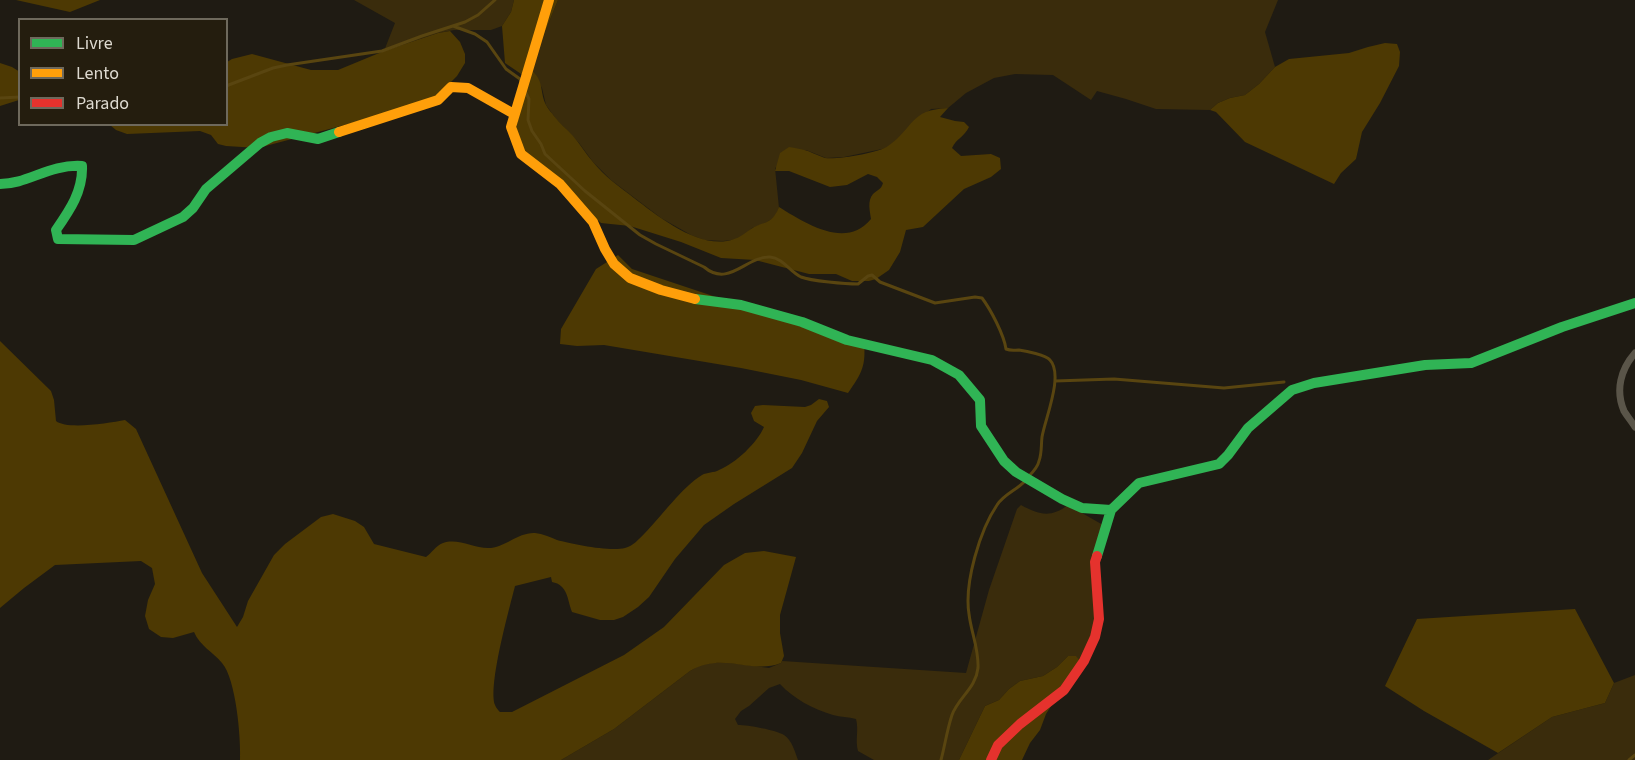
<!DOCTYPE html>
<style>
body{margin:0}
#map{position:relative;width:1635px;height:760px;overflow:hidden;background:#1f1b13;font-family:"Source Sans 3",sans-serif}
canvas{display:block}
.legend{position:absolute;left:18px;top:18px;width:210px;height:108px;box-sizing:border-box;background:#241d0e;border:2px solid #6e695c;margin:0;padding:8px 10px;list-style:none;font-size:18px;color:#dedad0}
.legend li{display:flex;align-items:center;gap:12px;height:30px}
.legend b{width:30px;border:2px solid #6e695c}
</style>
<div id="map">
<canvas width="1635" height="760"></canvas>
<ul class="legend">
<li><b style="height:8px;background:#30b455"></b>Livre</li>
<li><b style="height:8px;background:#ff9f0a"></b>Lento</li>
<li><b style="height:8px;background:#e5322d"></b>Parado</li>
</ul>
</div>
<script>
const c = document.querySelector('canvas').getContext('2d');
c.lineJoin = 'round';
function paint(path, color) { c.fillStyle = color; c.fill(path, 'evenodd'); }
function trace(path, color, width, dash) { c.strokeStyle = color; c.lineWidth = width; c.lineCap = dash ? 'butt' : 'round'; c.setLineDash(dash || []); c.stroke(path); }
paint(new Path2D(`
 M354,0h160l-3,12 -9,14 -11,4h-37l-16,3 -54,18 11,-28z
 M558,0h720l-13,32 10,35 -16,17 -14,11 -15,3 -12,5 -8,7 -54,-1 -30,-10 -29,-8 -6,9 -38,-25 -38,-1 -21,4 -28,15 -18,15 -17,1 -44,39 -43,9 -18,1 -20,-8 -31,18 4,40 -4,9 -11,7 -12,4 -12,11 -17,2 -19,-1 -13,-5 -30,-17 -50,-38 -18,-18 -14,-19 -23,-24 -10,-14 -4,-17 -12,-19z
 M1021,505c18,10 30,13 47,0l42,24 -10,8 -1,79 -19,45 -12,-5 -11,11 -14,9 -23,5 -11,8 -10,11 -14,6 -26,54h-85l-16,-9c-3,-11 1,-21 -2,-32 -7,-2 -16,-2 -23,-4 -20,-6 -39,-16 -53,-31l-11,4 -20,18 -8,5 -6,8 3,6c10,0 38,5 46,10 8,5 11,17 14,25h-237l53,-31 76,-58 10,-6 10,-2 14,-1 45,6 12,-5 1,-2 184,12 23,-83 28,-81z
 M1635,675v85h-147l64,-43 53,-14 9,-20z`), '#3a2c0c');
paint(new Path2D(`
 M16,0h84l-30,12z
 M514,0h44l-28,69c15,12 9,21 16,36 2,4 6,8 8,11 6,8 13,13 19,20 7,8 13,18 20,26 11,14 27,25 41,36 29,22 79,63 114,33 14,-11 23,-4 31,-24 26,16 67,43 92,12 -1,-8 -4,-18 2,-25 5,-5 8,-4 10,-11l-6,-6 -9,-3 -21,11 -17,2 -41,-16h-14l5,-18 9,-6c6,1 13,2 19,4 5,2 11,5 17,7 11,2 54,-5 63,-12 27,-19 21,-36 60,-38l-8,9 15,4 9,1 5,5c-5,10 -13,12 -17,21l9,8 30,-2 9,4 1,11 -10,8 -27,12 -41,38 -17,3 -6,22 -11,18 -13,9 -7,2h-17l-16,-7h-27l-54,-14 -34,-2 -40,-16 -51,-16 -29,-3 -88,-80 14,-65 -22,-15 -3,-37 9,-14z
 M450,31l10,11 5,12v9l-8,13 -26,26 -173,46 -32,-2 -8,-2 -7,-9 -11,-4 -73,3 -11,-4 -6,-5 116,-1 1,-62 5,-3 20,-5 59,16h27l46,-19 54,-18z
 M1385,43l12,1 3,8 -1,14 -19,37 -18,29 -6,27 -15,14 -7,11 -89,-42 -29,-30 -6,-2 8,-7 12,-5 15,-3 14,-11 16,-17 14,-8 60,-6 19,-6z
 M0,63l12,4 8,5 -1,28 -19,6z
 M618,255l14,14 117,39 115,34c2,24 -2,31 -16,51l-47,-13 -60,-12 -137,-23 -27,1 -17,-2 1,-15 35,-60z
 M0,341l51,50 3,9 2,21c11,9 53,2 69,-1l11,9 66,144 35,54 6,-10 5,-16 26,-46 11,-11 36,-27 12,-3 22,7 9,6 10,17 52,13c6,-4 9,-11 17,-14 15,-5 30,5 45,5 17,0 30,-16 47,-15 8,1 15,4 22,7 15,4 53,12 68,8 8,-2 14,-9 19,-14 17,-17 38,-47 58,-59 5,-3 12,-2 17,-5 17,-7 38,-27 45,-43l-10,-6 -3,-8 4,-7 8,-1 42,2 6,-2 8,-6 8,2 2,6 -12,14 -15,32 -10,15 -58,36 -30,21 -29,34 -26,38 -11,10 -15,10 -9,3h-14l-28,-8c-5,-13 -4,-27 -20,-30l-1,-5 -36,9c-6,24 -27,99 -20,119 1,3 4,6 5,7h12l112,-57 40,-28 60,-62 21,-12 19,-2 32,6 -16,58v18l4,23 -3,7c-30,12 -57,-12 -91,8l-76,58 -53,31h-321c1,-22 -4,-81 -18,-97 -9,-11 -22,-17 -28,-31l-21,6 -12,-1 -12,-8 -4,-13 3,-16 7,-16 -3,-16 -11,-7 -86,4 -31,23 -24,20z
 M1575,609l39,74 -9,20 -53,14 -54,36 -74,-42 -39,-25 32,-67z
 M1068,656h8l4,5 -34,53 -6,16 -10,13 -8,17h-63l26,-54 14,-6 10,-11 11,-8 23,-5 14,-9z`), '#4d3903');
trace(new Path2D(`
 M453,26l22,8 12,8 19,27 14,10 1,3
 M226,86l47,-18 14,-3 95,-14 40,-15 43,-14 13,-7 17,-15
 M525,91l4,8 -1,21 4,11 9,13 4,10 40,37 55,44 16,9 48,23c25,21 42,-11 66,-10 13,1 20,15 31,20 10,4 45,7 57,7l10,-8 4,-1 8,7 55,21 40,-6 7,1c9,12 22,37 24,51 5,2 8,1 13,1 7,1 27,5 31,10 14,15 -5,59 -8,77 -1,8 0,16 -3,24 -1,5 -6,11 -10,15
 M0,98l20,-1
 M1055,381l59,-2 110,9 60,-6
 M941,760c4,-15 6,-30 11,-45 6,-17 24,-27 26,-47 1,-19 -7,-36 -9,-54 -5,-31 11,-84 28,-109 7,-11 20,-15 28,-24
 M1629,760l6,-5`), '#594510', 3);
trace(new Path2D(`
 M1635,353c-14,16 -20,37 -11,58 3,5 8,11 11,16`), '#5a5549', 7);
trace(new Path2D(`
 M0,184c28,0 49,-20 82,-18 1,25 -12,44 -26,64l2,9 76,1 49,-23 10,-9 13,-19 54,-46 11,-6 16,-4 31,6 21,-7
 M695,299l46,6 61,17 45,18 85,20 27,15 21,25 1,26 23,35 12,11 46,27 20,9 29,2
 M1097,556l14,-46 28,-27 80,-19 9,-9 20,-27 44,-38 22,-7 111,-18 46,-2 91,-36 73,-24`), '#30b455', 10);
trace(new Path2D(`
 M549,0l-38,127 10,27 39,30 33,38 12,27 9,15 16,14 31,12 34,9
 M339,132l99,-32 13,-13 17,1 46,26`), '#ff9f0a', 10);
trace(new Path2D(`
 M991,760l7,-15 22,-21 44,-34 20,-29 11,-24 4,-18 -4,-57 2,-6`), '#e5322d', 10);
</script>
